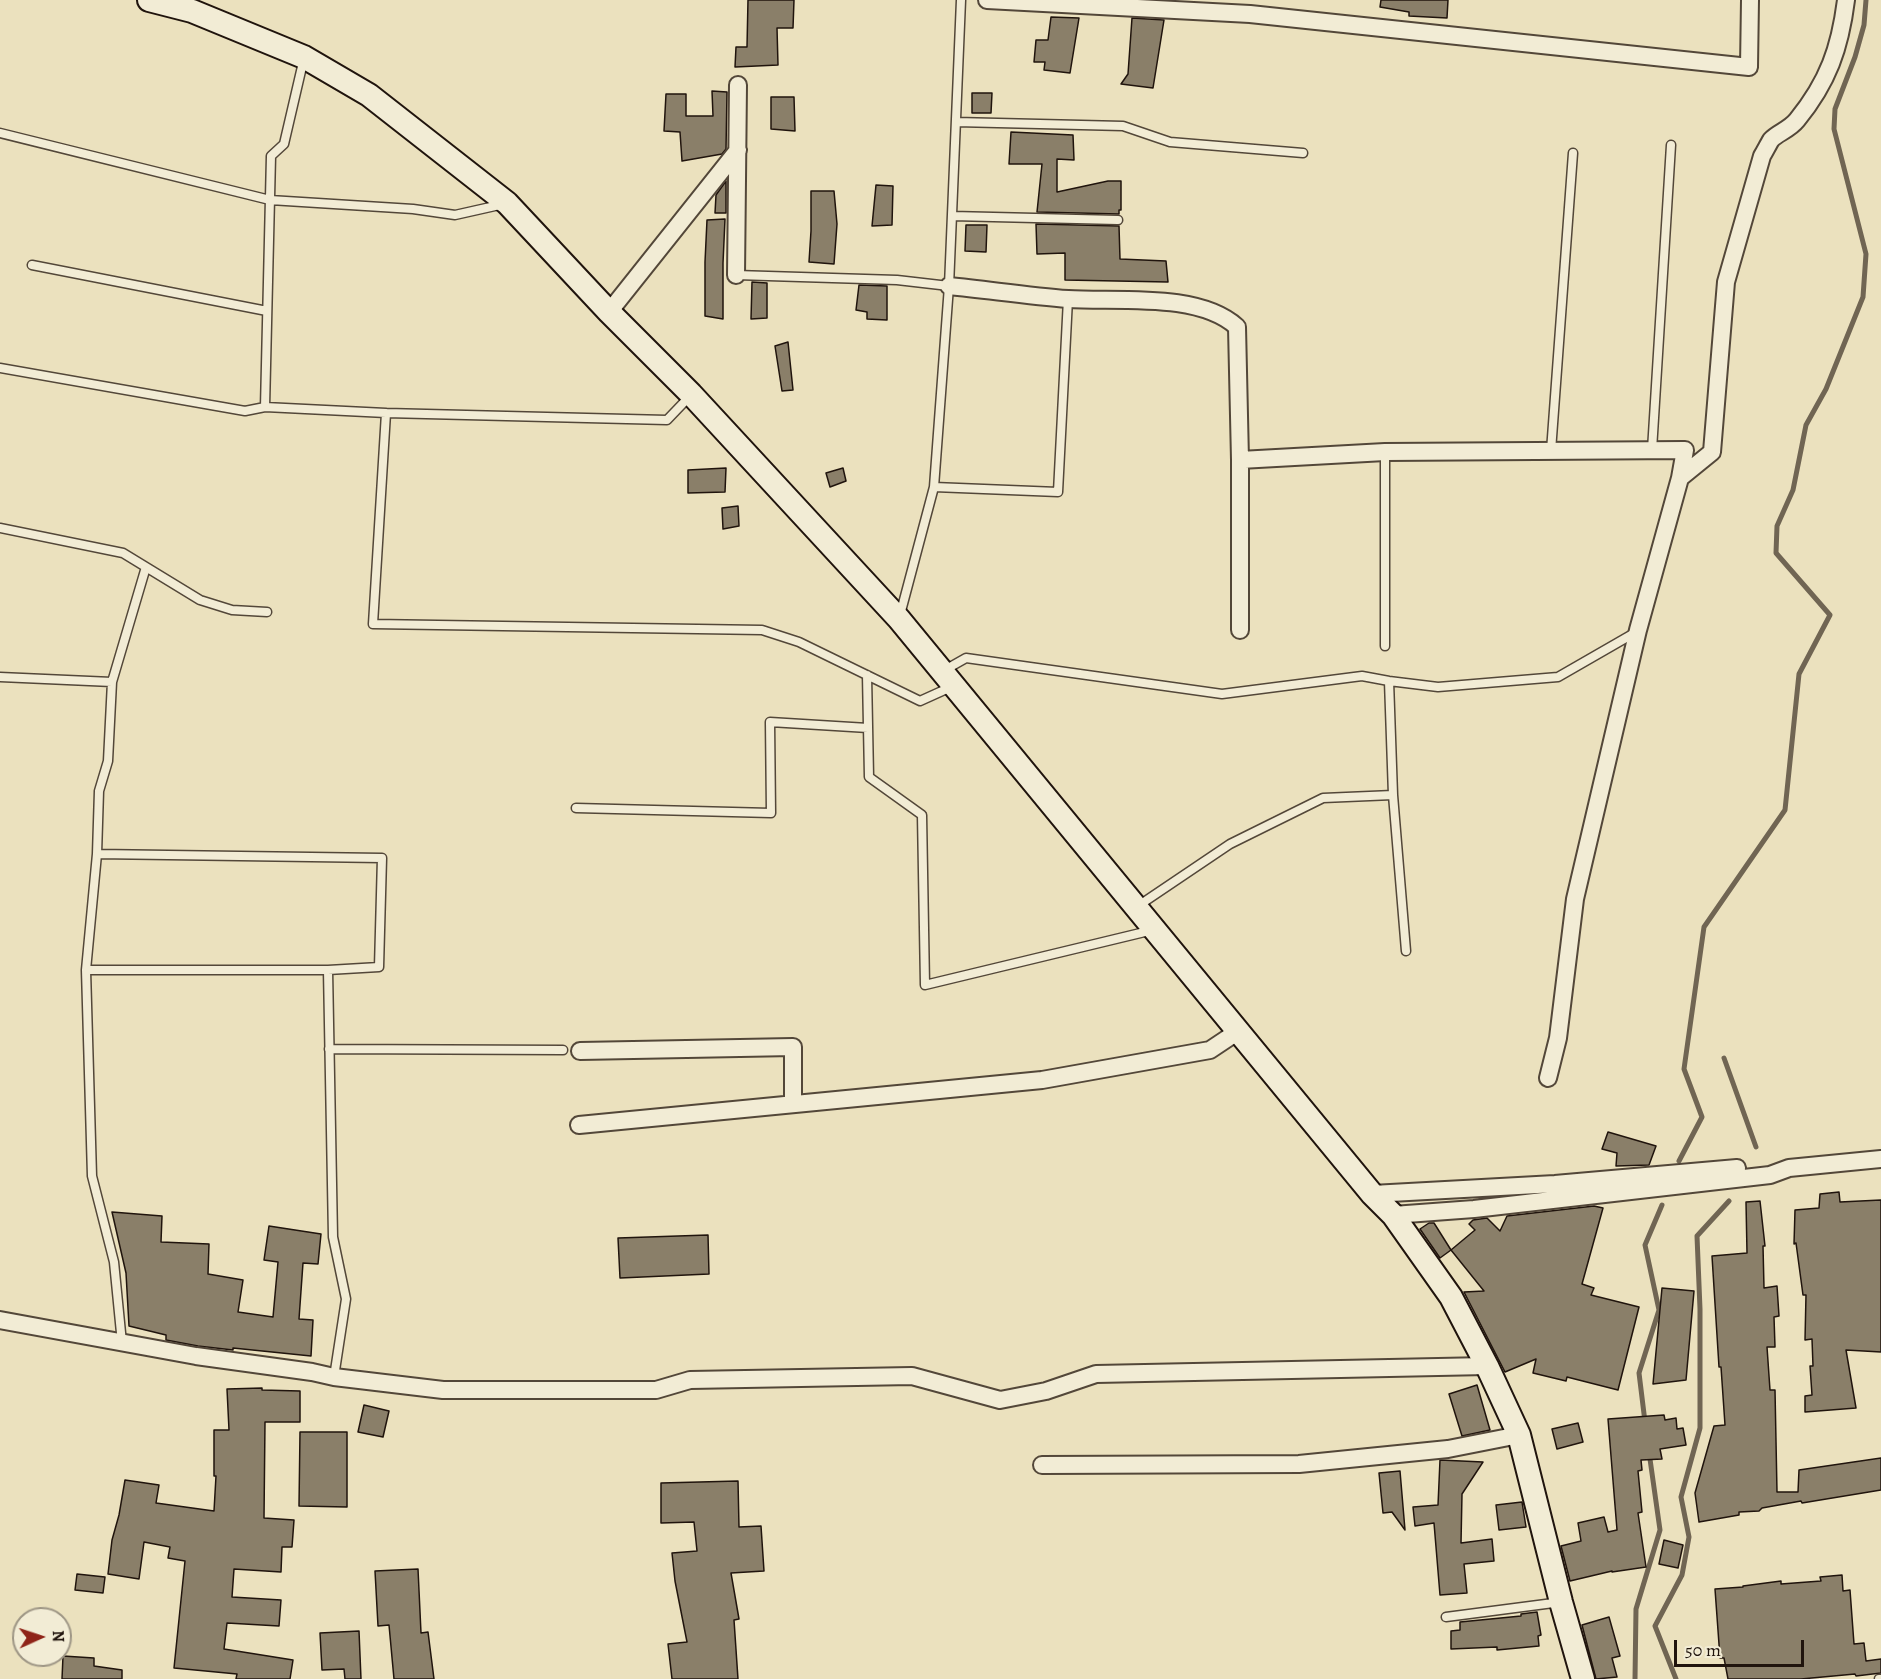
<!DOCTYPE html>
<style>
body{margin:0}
#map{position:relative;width:1881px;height:1679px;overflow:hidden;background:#ebe1be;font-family:Alegreya,serif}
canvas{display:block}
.north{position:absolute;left:12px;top:1607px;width:60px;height:60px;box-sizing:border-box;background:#f2ecd5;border:2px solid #9e9685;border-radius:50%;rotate:87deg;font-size:16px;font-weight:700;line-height:24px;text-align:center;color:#20140d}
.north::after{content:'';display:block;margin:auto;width:21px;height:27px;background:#8f2418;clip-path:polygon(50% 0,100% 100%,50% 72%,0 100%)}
.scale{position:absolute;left:1674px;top:1640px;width:130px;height:27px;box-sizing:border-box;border:3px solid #20140d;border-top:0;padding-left:8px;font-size:18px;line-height:21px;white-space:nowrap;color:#20140d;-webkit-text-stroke:4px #f2ecd5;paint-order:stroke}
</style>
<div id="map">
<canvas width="1881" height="1679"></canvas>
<div class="north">N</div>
<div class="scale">50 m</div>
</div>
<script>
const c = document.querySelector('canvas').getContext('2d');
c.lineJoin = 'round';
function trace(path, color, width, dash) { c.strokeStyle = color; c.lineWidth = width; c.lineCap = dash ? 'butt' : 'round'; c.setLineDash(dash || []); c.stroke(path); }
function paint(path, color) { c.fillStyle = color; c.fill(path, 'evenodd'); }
trace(new Path2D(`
 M1724,1058l32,89
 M1679,1161l23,-44 -18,-48 20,-142 81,-117 14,-136 31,-59 -54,-62 1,-27 16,-36 13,-65 20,-36 37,-92 3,-43 -32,-125 1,-20 20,-52 9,-32 2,-25
 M1645,1422l-6,-49 20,-63 -14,-65 17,-40
 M1635,1679l1,-70 24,-79 -11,-78
 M1676,1679l-21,-53 27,-51 7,-38 -8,-40 19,-69v-119l-3,-73 32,-35`), '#706553', 5);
const building = new Path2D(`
 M748,0h46l-1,28h-16l1,37 -43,2 1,-20h11z
 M1381,0h67l-1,18 -38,-2v-4l-29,-5z
 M1051,17l28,1 -9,55 -26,-3 1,-8h-11l2,-22h12z
 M1132,18l32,2 -11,68 -32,-4 7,-10z
 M712,91l15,1 -1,57 -4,5 -40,7 -2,-29 -16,-1 2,-37h20v22h27z
 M972,93h20l-1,20h-19z
 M771,97h23l1,34 -24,-2z
 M1011,132l62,3 1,25 -17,-1v33l51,-11h13v29h-2v4l-82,-2 5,-48h-33z
 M726,181v32h-11l1,-18z
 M876,185l17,1 -1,39 -20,1z
 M811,191h23l3,33 -3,40 -25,-2 2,-31z
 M725,219l-2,44v56l-18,-3v-54l2,-42z
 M1036,224l83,2 1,33 46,2 2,21 -103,-2v-27l-28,1z
 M966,225h21l-1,27 -21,-1z
 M752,282l15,1v35l-16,1z
 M859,285l28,1v34l-20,-1v-7l-11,-2z
 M788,342l5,48 -11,1 -7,-45z
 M726,468l-1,24 -37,1v-23z
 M843,468l3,13 -16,6 -4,-14z
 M738,506l1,20 -16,3 -1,-21z
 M1608,1132l48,14 -7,19 -33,1 1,-13 -15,-4z
 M1839,1192l1,10 41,-2v152l-35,-2 10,58 -51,4v-16l7,-1 -2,-29h3l-1,-27 -7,1 1,-45h-3l-7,-52 -2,1 1,-34 24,-2 1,-14z
 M1760,1201l5,45h-2l1,42 13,-2 2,30 -5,1 1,30h-8l3,43h5l2,102h21l1,-22 82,-12v32l-79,13 -1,-2 -39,7 -3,3 -20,1v3l-40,7 -4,-29 19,-67 11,-1 -4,-58h-2l-7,-111 35,-3 -1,-51z
 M1594,1206l9,2 -21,76 12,4 -3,7 48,12 -21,83 -51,-13 -1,4 -33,-8 3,-14 -31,13 -41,-80 20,-1 -33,-41 24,-20 -6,-6 4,-4 14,-2 13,13 7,-15z
 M112,1212l50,4 -1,26 48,2 -1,30 35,6 -5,32 35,5 5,-55 -14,-2 5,-34 52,8 -3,30 -15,-1 -4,56 14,1 -2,36 -78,-8v2l-35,-4 -32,-6v-5l-37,-9 -3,-53z
 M1429,1223h5l17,27 -11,8 -20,-29z
 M708,1235l1,39 -89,4 -2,-40z
 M1662,1288l32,3 -8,89 -33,4z
 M1477,1385l13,45 -28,6 -13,-42z
 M262,1388v2l38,1v31h-35l-1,96 30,2 -2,27h-10l-1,25 -47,-3 -2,28 49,3 -2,26 -52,-3 -3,26 69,11 -3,19h-54l1,-5 -63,-6 11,-107 -17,-3 2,-11 -26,-5 -5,37 -31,-5 4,-34 7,-25 6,-35 34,5 -3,18 58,8 2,-35h-2v-46h15l-2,-41z
 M364,1405l25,6 -6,26 -25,-5z
 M1664,1415l1,5 11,-2 1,11 6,-1 3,17 -26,4 2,10 -21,1 1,10 -4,1 4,41 -4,1 8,54 -34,5v-1l-42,10 -9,-35 20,-5 -3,-18 26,-6 4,15 9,-2 -9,-111z
 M1578,1423l5,19 -26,7 -5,-20z
 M300,1432h47v75l-48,-1z
 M1440,1460l43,2 -21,32 -1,49 31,-4 2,22 -30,3 3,29 -27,2 -6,-72 -19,3 -2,-19 25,-2z
 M1400,1471l5,59 -13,-18 -9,1 -4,-40z
 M738,1481l1,46 22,-1 3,45 -33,2 8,46 -5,1 4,59h-66l-4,-35 19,-2 -12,-61 -3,-28 25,-2 -3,-29 -33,1v-40z
 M1522,1502l4,25 -27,3 -3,-25z
 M1664,1540l19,5 -5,23 -19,-4z
 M418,1569l3,64 7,-1 6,47h-40l-5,-54 -11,1 -3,-55z
 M77,1574l28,3 -2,16 -28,-3z
 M1842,1575l1,16 7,-1 4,54 10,-1 2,18 15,-2v14l-25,3 -1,-2 -54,5h-73l-4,-21h-4l-5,-69 28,-2v-1l38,-5v3l40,-3 -1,-4z
 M1537,1612l4,23 -3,1 1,10 -42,4v-3l-46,2v-18l9,-1v-8l61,-6v-2z
 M1609,1617l11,39 -8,2 5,19 -21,2 -14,-54z
 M359,1631l2,48h-16l-1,-10 -22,1 -2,-37z
 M63,1656l31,2v8l28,4v9h-60z`);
paint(building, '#8a7f69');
trace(building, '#20140d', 1.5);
const service = new Path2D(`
 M956,122l167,4 47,16 133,11
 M0,133l270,67 143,9 42,6 49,-11
 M952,216l166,4
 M32,265l235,46
 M736,275l161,5 52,6
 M0,368l245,43 20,-4 121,6 281,7 23,-24
 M265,407l6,-251 13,-12 20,-86
 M386,413l-13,211 389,6 37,12 121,59 31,-14
 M1652,450l19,-305
 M1551,451l22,-298
 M1385,452v194
 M934,487l124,5 10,-193
 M0,528l123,25 77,47 32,10 35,2
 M900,615l34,-128 15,-201 12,-286
 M943,671l23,-13 256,36 140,-18 27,5 49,6 120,-10 80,-46
 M867,675l2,102 53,38 3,170 228,-55
 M0,677l112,5
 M1389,681l4,114 13,156
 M576,808l195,5 -1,-91 98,6
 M1138,906l92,-62 93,-46 70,-3
 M86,970h242l51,-3 3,-109 -285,-4
 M328,970l5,267 13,62 -12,78
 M329,1049l234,1
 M122,1343l-8,-81 -22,-86 -6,-206 11,-116 2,-63 9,-30 4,-79 34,-115
 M1446,1617l115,-15
 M1879,1679h2`);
const minor = new Path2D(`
 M987,0l263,14 499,53 1,-67
 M736,275l2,-190
 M949,286c40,4 80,10 119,13 49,3 131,-7 169,28l3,133v170
 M609,312l129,-162
 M1240,460l145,-8 300,-2 -5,28
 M580,1051l213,-4v57
 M1548,1078l10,-40 17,-139 63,-269 42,-152 32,-26 14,-170 36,-126c3,-5 6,-11 9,-16 6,-7 18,-10 26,-20 31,-38 43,-72 49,-120
 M579,1125l463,-45 168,-30 27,-18
 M1372,1194l183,-10 182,-16
 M1393,1215l81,-6 296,-34 19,-7 92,-9
 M0,1320l196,36 116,16 22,5 109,13h213l34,-10 222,-4 88,24 46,-9 50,-17 391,-8
 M1042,1465l257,-1 149,-15 71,-14`);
const secondary = new Path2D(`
 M149,0l43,11 112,46 65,38 138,108 102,109 82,82 208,225 473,575 21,21 58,82 36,69 32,69 42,167 22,77`);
trace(service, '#534739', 11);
trace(minor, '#534739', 20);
trace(secondary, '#20140d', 26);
trace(service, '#f2ecd5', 8);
trace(minor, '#f2ecd5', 16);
trace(secondary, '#f2ecd5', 22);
</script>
